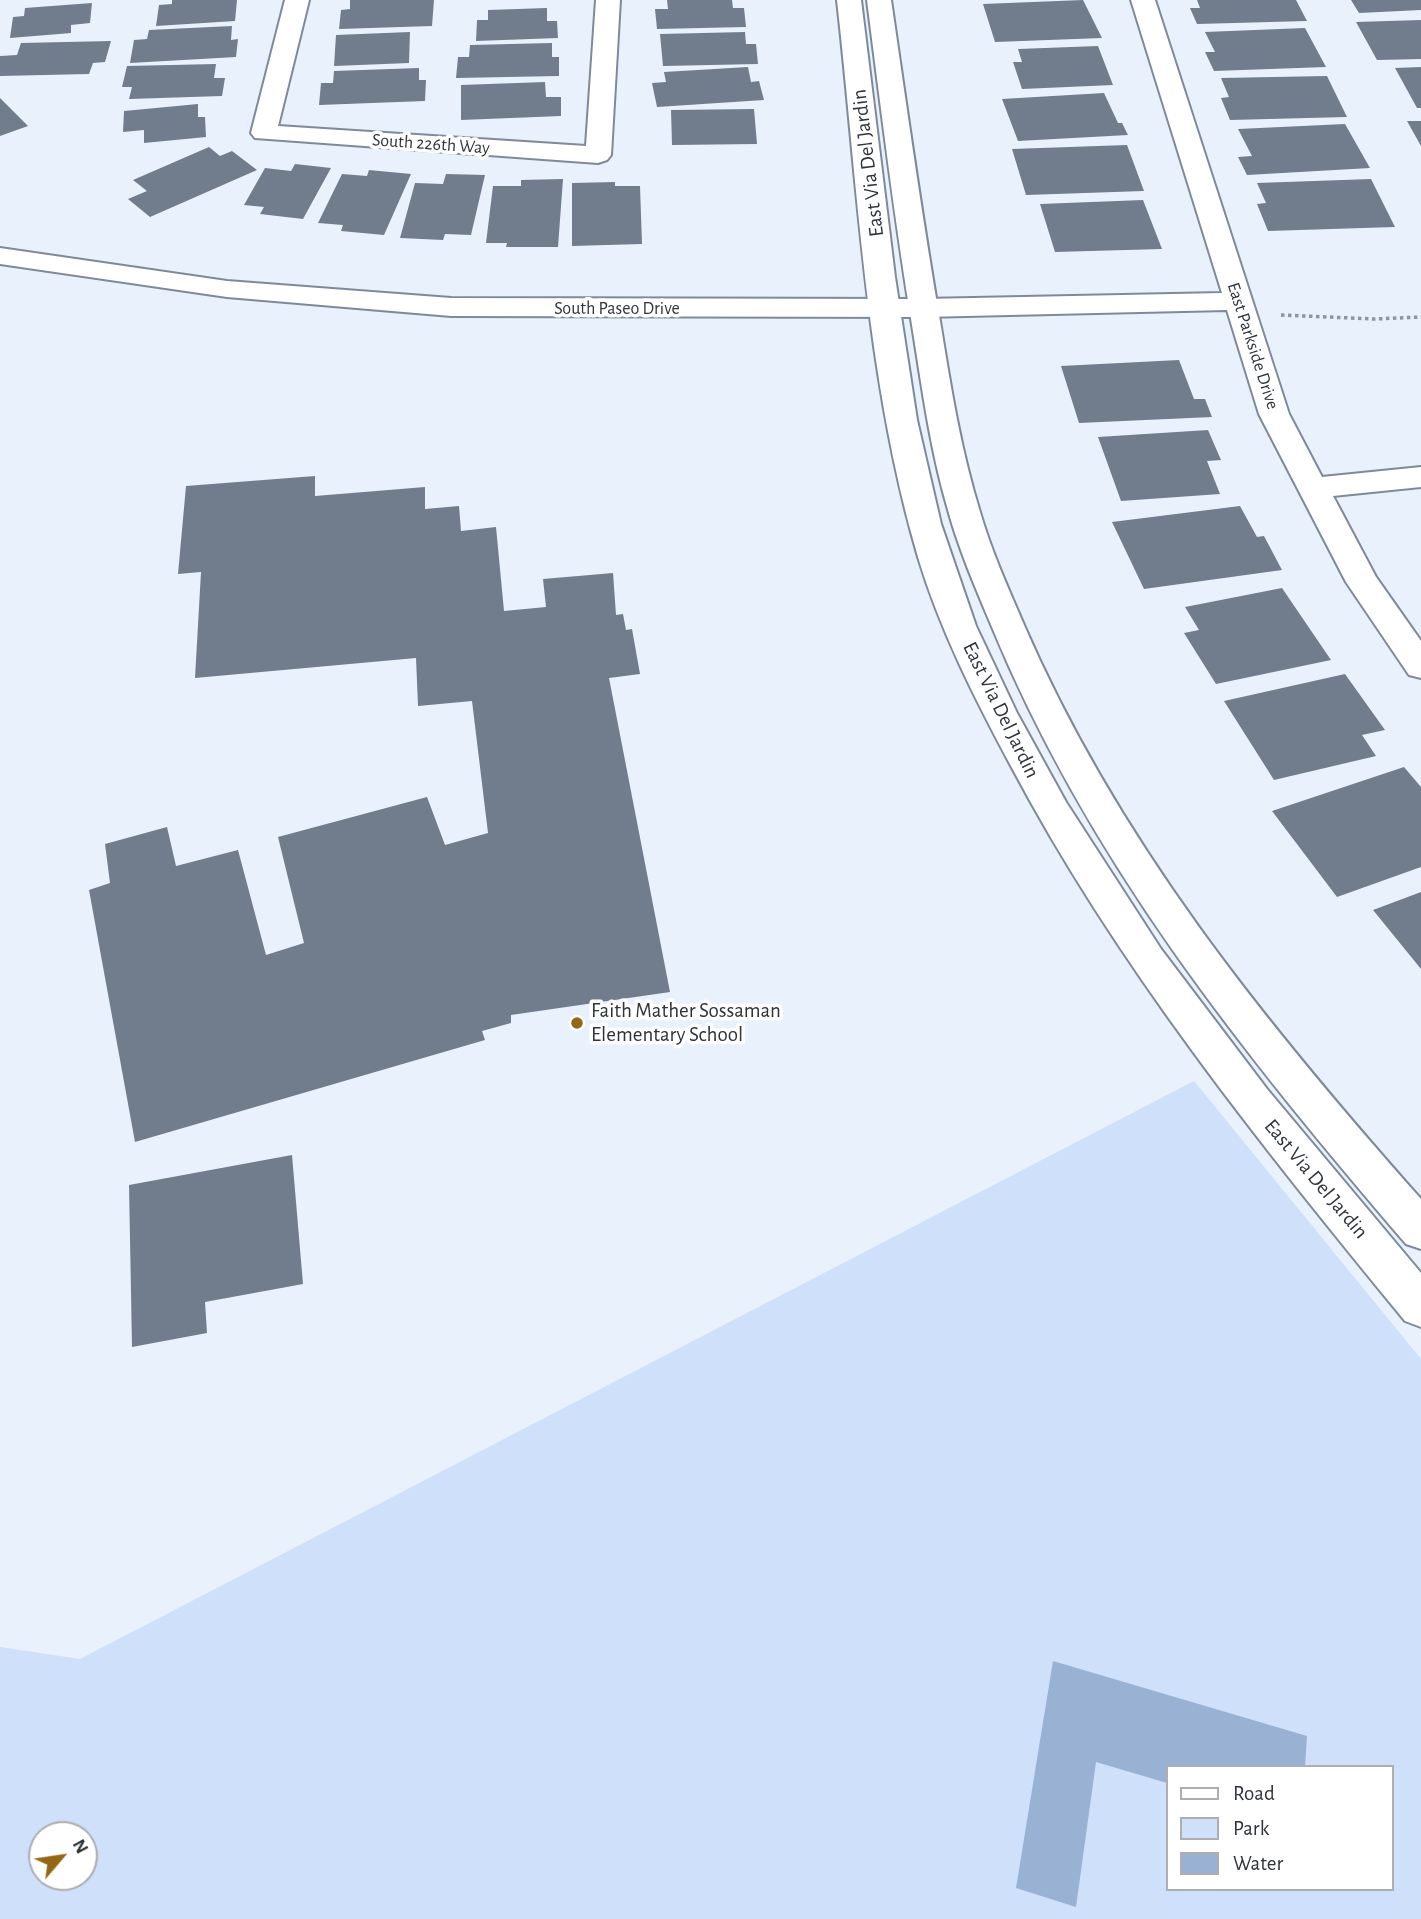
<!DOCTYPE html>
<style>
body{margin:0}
#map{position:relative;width:1421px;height:1919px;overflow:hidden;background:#e9f1fc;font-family:"Alegreya Sans",sans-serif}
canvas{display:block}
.legend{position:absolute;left:1166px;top:1765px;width:228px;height:126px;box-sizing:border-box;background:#fff;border:2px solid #acaeb1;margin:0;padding:9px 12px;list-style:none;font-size:21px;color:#2f343b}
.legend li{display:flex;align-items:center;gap:14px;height:35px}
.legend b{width:35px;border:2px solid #acaeb1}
.north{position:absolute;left:28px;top:1821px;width:70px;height:70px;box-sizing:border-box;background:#fff;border:2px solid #acaeb1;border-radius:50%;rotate:61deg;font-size:19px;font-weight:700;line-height:28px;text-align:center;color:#2f343b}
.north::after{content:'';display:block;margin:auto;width:24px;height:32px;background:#946714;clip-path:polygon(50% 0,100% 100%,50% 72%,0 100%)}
</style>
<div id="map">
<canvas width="1421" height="1919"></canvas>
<ul class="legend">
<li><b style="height:9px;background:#fff"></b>Road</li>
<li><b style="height:19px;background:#cee0fa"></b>Park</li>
<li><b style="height:19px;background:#99b2d3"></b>Water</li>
</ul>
<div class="north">N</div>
</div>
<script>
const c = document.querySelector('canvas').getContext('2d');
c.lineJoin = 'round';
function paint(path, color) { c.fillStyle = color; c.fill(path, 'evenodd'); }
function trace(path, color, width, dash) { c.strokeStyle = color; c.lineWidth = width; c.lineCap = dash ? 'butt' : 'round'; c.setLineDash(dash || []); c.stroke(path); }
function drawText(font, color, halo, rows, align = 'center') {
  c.font = font + ' "Alegreya Sans",sans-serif'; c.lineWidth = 7; c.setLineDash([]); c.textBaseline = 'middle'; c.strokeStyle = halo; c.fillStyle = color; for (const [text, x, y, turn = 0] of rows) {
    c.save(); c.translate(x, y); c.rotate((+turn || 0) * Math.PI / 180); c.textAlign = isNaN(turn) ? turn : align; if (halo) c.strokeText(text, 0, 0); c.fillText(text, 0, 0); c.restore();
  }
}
paint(new Path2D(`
 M1194,1081l227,278v560h-1421v-272l80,12zM1167,1767h224v122h-224zM42,1835h42v42h-42z`), '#cee0fa');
paint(new Path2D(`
 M1053,1661l254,75 -2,31h-138v16l-71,-21 -20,145 -60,-19z`), '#99b2d3');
paint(new Path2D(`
 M172,0h65l-2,21 -79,5 3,-21 13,-1z
 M350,0h84l-2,26 -93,3 2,-19 9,-1z
 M667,0h65l1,8h11l2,19 -89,2 -2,-20h13z
 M1083,0l19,38 -107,4 -12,-38z
 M1197,0h99l11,21 -110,3 -7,-16h10z
 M1351,0h70v10l-62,3z
 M92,3l-2,20 -19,2v8l-61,5 3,-21 11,-1 1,-8z
 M547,8v13h10l1,17 -82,3 1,-21h11v-10z
 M1421,20v39l-44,1 -21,-38z
 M232,26l-1,14 7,-1 -2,18 -106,6 4,-23 13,-1 2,-9z
 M1305,28l21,39 -112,4 -9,-19h10l-10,-20z
 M410,32l-1,31 -75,3 2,-31z
 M745,32l1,12h10l2,20 -95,2 -3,-32z
 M111,41l-6,21 -12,1 -4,11 -89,2v-20l17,-1 4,-12z
 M552,43v14h7v19l-103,2 2,-21h11l1,-12z
 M1098,46l15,39 -91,4 -9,-27h9l-4,-13z
 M216,64l-2,14h11l-3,18 -93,3 3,-12h-10l5,-21z
 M748,67l3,15 8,-1 5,19 -107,7 -5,-24 14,-1 -2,-10z
 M1421,67v41h-4l-22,-40z
 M419,68v12h7l-1,21 -106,4 2,-22h12l1,-12z
 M1327,76l20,41 -117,3 -9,-22 8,-1 -8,-19z
 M545,82l1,15h15v19l-100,4v-35z
 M1104,93l14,30h4l6,12 -110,6 -16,-42z
 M0,98l28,28 -28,10z
 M198,104v13h7l1,20 -62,6v-13l-21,2 1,-21z
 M754,109l3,35 -85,1 -1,-35z
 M1407,121h14v25z
 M1345,124l25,44 -123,7 -9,-18 14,-1 -14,-27z
 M1127,145l17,46 -118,4 -14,-46z
 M209,147l11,9 12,-5 25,19 -107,47 -22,-18 19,-8 -14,-11z
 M295,164l36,4 -28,51 -43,-5 4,-7 -20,-2 21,-37 26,3z
 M369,170l42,4 -27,61 -43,-4 2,-6 -25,-2 24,-49 25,2z
 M446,174l39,1 -14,60 -26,-1 -2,6 -43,-2 15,-55 28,1z
 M563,179l-5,68h-52l1,-4h-21l7,-57h28v-6z
 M1371,179l24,48 -127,4 -11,-27 9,-1 -9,-20z
 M615,182v4h25l2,58 -70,2v-63z
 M1143,200l19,49 -107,3 -15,-48z
 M1179,360l15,39h11l7,18 -133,6 -18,-57z
 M1208,430l13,30 -14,1 13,33 -99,7 -23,-64z
 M315,476v20l110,-9v22l34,-3 2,25 35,-4 8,84 42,-4 -3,-28 70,-6 3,42 7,-1 3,16 6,-1 8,45 -31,4 61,314 -159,23v8l-29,8 3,9 -350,102 -46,-252 21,-7 -5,-39 62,-17 9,39 62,-16 28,105 38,-12 -26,-106 149,-40 18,48 43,-12 -16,-132 -54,5 -2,-48 -221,20 6,-106 -23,2 8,-88z
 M1240,506l17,31 7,-1 18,34 -138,19 -32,-67z
 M1282,588l49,72 -115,24 -32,-51 15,-3 -14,-23z
 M1345,674l40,56 -23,5 14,21 -102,24 -50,-79z
 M1404,767l17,20v80l-84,30 -65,-86z
 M1421,892v77l-48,-59z
 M292,1155l11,129 -98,18 2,31 -75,14 -3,-162z`), '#717c8d');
const street = new Path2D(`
 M285,0h24l-31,126 308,20 10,-146h24l-9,155 -4,5 -9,3 -343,-25 -4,-5z
 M1131,0h24l134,414 33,63 99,-10v20l-88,9 43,81 45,64v37l-12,-3 -63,-93 -87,-168 -32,-104 -304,7 -472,-1 -224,-19 -227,-33v-16l227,33 224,17 472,1 299,-6z`);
const secondary = new Path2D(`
 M837,0h24l34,277 22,143 24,104 35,102 41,87 49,89 95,147 106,140 154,184v54l-16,-6c-144,-176 -287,-353 -394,-555 -36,-67 -71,-136 -93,-209 -53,-180 -60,-372 -81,-557z
 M867,0h24c16,109 31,218 50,327 10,62 20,124 39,185 11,38 28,76 44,113 94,217 241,398 397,574v50l-15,-5c-164,-192 -317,-382 -414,-617 -16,-38 -33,-77 -44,-117 -18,-61 -26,-123 -36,-185 -18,-108 -31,-217 -45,-325z`);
trace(street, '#7e8a9a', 4);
trace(secondary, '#7e8a9a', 4);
trace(new Path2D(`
 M1281,315l93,4 47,-2`), '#8e959e', 3.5, [3.5, 3.5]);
paint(street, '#fff');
paint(secondary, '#fff');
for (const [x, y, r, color] of [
 [577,1023,7,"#946714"]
]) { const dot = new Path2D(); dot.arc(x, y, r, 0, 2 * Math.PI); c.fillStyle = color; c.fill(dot); trace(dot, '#fff', 2.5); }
drawText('18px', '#2f343b', '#fff', [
 ["South 226th Way",431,144,4],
 ["South Paseo Drive",617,309],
 ["East Parkside Drive",1253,346,72]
]);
drawText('21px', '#2f343b', '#fff', [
 ["East Via Del Jardin",868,163,-97],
 ["East Via Del Jardin",1001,710,64],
 ["East Via Del Jardin",1316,1179,50]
]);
drawText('21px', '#2f343b', '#fff', [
 ["Faith Mather Sossaman",591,1011],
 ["Elementary School",591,1035]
], 'left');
</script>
